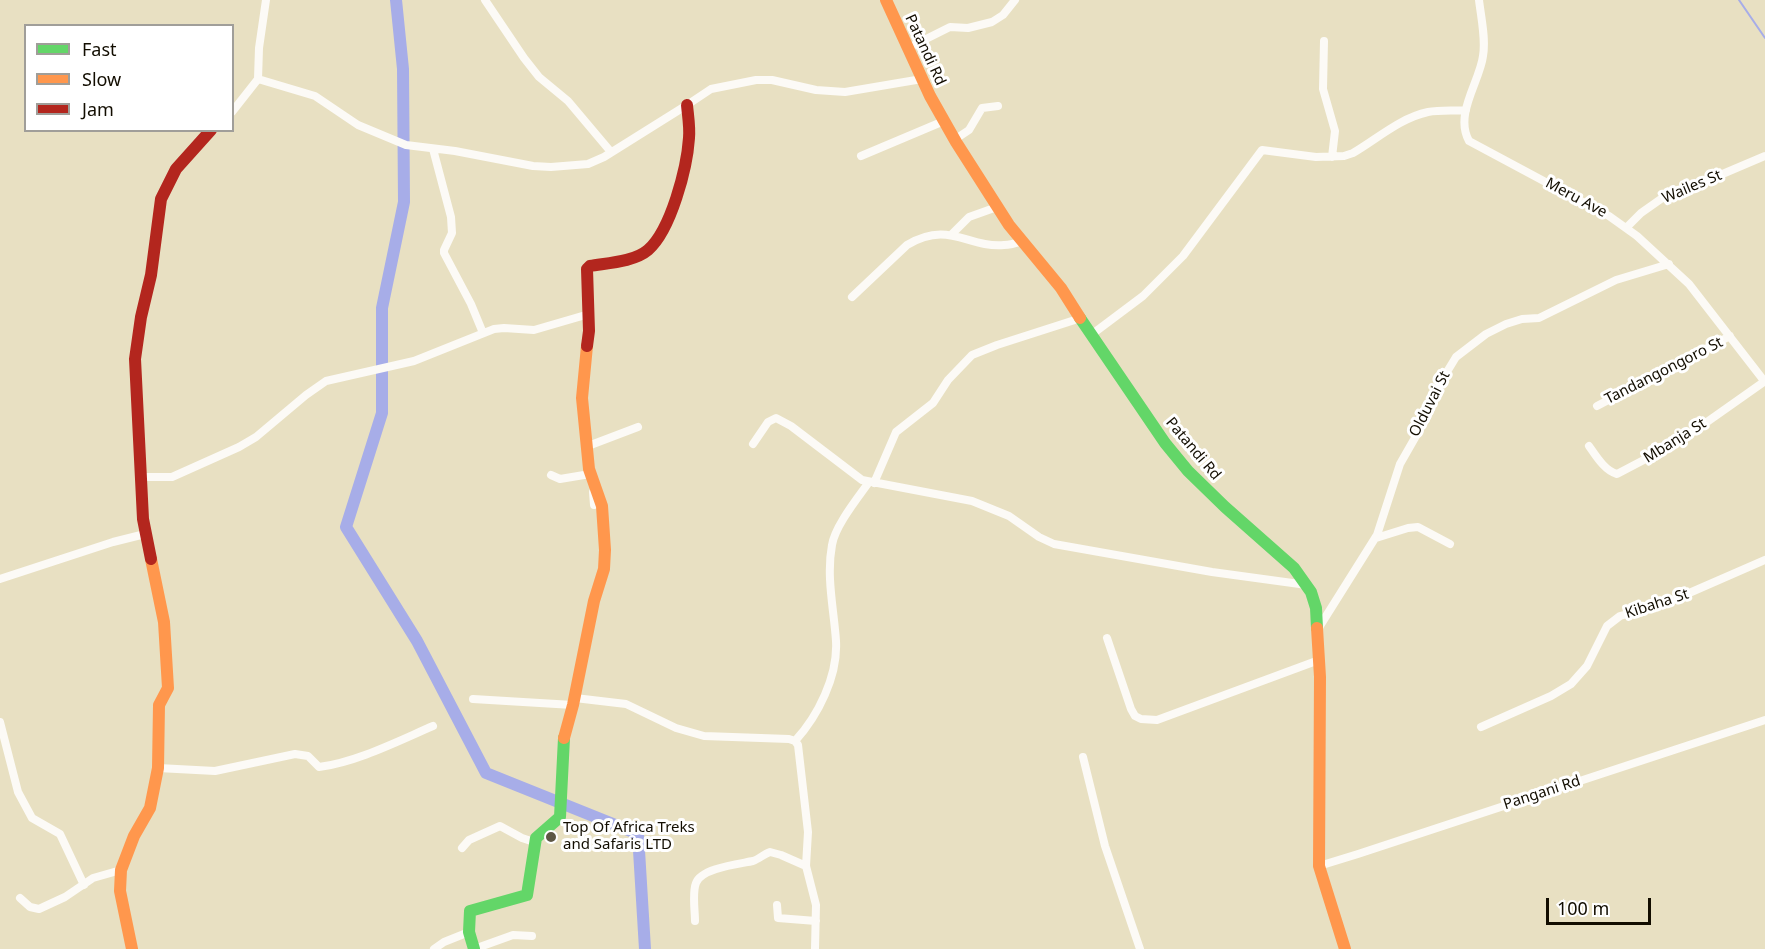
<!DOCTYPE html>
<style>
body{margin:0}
#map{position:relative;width:1765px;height:949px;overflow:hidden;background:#e8e0c2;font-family:"Noto Sans",sans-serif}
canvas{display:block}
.legend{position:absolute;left:24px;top:24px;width:210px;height:108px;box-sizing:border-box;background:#fff;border:2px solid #a09e99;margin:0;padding:8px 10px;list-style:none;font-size:18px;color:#120d00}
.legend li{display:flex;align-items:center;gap:12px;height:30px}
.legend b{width:30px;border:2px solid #a09e99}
.scale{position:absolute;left:1546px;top:898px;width:105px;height:27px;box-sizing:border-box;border:3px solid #120d00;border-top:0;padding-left:8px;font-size:18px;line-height:21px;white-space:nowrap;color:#120d00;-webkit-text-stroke:4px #fff;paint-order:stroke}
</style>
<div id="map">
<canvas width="1765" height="949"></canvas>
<ul class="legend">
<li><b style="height:8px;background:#63d668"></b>Fast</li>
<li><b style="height:8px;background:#ff974d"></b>Slow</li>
<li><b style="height:8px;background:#b3261e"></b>Jam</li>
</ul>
<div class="scale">100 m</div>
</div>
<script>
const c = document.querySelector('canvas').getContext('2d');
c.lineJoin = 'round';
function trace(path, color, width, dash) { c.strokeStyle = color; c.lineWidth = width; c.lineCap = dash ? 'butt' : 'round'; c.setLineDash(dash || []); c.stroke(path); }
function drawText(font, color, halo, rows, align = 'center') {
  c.font = font + ' "Noto Sans",sans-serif'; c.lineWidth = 6; c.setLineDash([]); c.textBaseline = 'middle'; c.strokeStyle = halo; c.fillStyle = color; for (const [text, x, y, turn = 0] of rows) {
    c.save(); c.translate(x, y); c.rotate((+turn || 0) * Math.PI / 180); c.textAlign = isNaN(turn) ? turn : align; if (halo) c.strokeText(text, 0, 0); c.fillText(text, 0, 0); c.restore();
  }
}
trace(new Path2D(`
 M1739,0l26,38`), '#a7ade8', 2);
trace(new Path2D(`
 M396,0l7,69 1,133 -22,106v105l-36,114 71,114 69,132 152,61 7,115`), '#a7ade8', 12);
trace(new Path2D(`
 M485,0l39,58 15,19 29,24 43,51
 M1479,0c2,17 7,39 4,56 -3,25 -29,58 -14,85l140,75 28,20 52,48 76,98
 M1324,41l-1,48 12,42 -3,26
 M908,48l42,-21 18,1 24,-6 11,-7 12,-15
 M258,79l57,17 43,29 48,20 49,6 78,15 18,1 37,-3 16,-7 83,-52 24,-16 45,-9h16l44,10 29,2 77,-13
 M232,112l26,-33 1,-31 7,-48
 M954,140l15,-10 13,-22 16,-2
 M433,149l18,68 1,16 -8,17v3l27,51 12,29
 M861,156l83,-35
 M1626,228l15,-15 27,-19 31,-10 66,-28
 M952,234l17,-17 28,-10
 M852,297l55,-52c42,-25 60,3 97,0 6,0 13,-2 19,-4
 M1091,335l52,-39 40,-40 79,-106 54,7 28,-1 9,-3c24,-14 47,-35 75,-41 12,-2 26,-1 38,-2
 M1597,406l133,-70
 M753,444l15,-22 8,-4 15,8 71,54 110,21 37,15 30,21 15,7 158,28 95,13
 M588,446l50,-19
 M1589,446c7,10 16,25 28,28l63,-33 85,-60
 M551,475l9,4 30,-5
 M140,477h32l67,-30 17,-10 50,-42 20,-14 88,-20 80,-32 10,-1 30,2 55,-16
 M874,483l22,-51 37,-29 15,-23 24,-25 25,-10 84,-27
 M594,505l-1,-13 2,-3
 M1376,538l32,-10 10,-1 32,17
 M0,579l113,-37 32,-8
 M1318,629l59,-94 23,-71 28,-49 14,-35 14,-23 30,-23 20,-10 16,-5 17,-1 77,-38 53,-16
 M1107,638l24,71 4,7 6,3 16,1 162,-60
 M575,698l51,6 50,24 28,8 85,3 6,2 3,4 10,87 -2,34 10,39 -1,44
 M473,699l100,6
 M0,722l18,70 14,26 28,16 24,51
 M1481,727l70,-31 20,-12 16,-18 20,-40 13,-10 44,-12 101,-44
 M795,741c23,-25 43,-65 41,-100 -2,-31 -10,-64 -4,-96 3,-19 25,-46 37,-63
 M1083,757l22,89 35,103
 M158,768l57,3 80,-17 13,2 11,11c38,-5 79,-26 114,-41
 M462,848l7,-8 31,-14 22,12 12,4
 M1319,866l39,-12 407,-134
 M20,898l10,9 9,2 26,-12 28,-19 28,-8
 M777,905l1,13 38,3
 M695,921c0,-11 -3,-28 1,-38 5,-15 43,-19 57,-22 6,-2 11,-7 17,-9l11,3 25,11
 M434,949l10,-7 25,-10
 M474,949l39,-14 19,1`), '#fcfaf6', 8);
trace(new Path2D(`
 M1080,318l85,125 23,28 37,36 69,61 17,24 5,16 1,20
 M474,949l-5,-17 1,-21 57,-16 9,-57 24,-21 4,-79`), '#63d668', 12);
trace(new Path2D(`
 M886,0l44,96 26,46 53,83 52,63 19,30
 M1317,628l3,49 -1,189 26,83
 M564,738l9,-33 21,-104 10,-32 1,-19 -3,-44 -13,-37 -7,-71 5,-52
 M132,949l-12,-58 1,-21 13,-34 16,-28 8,-40 1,-63 9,-17 -4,-66 -13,-63`), '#ff974d', 12);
trace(new Path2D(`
 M587,346l2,-15 -2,-62 3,-3c17,-3 44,-4 58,-16 23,-20 39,-82 41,-112 1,-11 -1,-22 -2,-33
 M151,559l-8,-40 -8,-160 6,-42 10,-42 10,-76 15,-30 35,-39`), '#b3261e', 12);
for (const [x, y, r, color] of [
 [551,837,6,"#5d5744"]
]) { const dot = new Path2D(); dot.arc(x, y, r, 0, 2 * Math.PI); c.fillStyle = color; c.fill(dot); trace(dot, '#fff', 2); }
drawText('15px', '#120d00', '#fff', [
 ["Patandi Rd",925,50,65],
 ["Wailes St",1692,187,-23],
 ["Meru Ave",1576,198,28],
 ["Tandangongoro St",1664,371,-27],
 ["Olduvai St",1430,404,-63],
 ["Mbanja St",1675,441,-32],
 ["Patandi Rd",1193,449,50],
 ["Kibaha St",1657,604,-18],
 ["Pangani Rd",1542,793,-18]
]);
drawText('15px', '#120d00', '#fff', [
 ["Top Of Africa Treks",563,828],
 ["and Safaris LTD",563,845]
], 'left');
</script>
